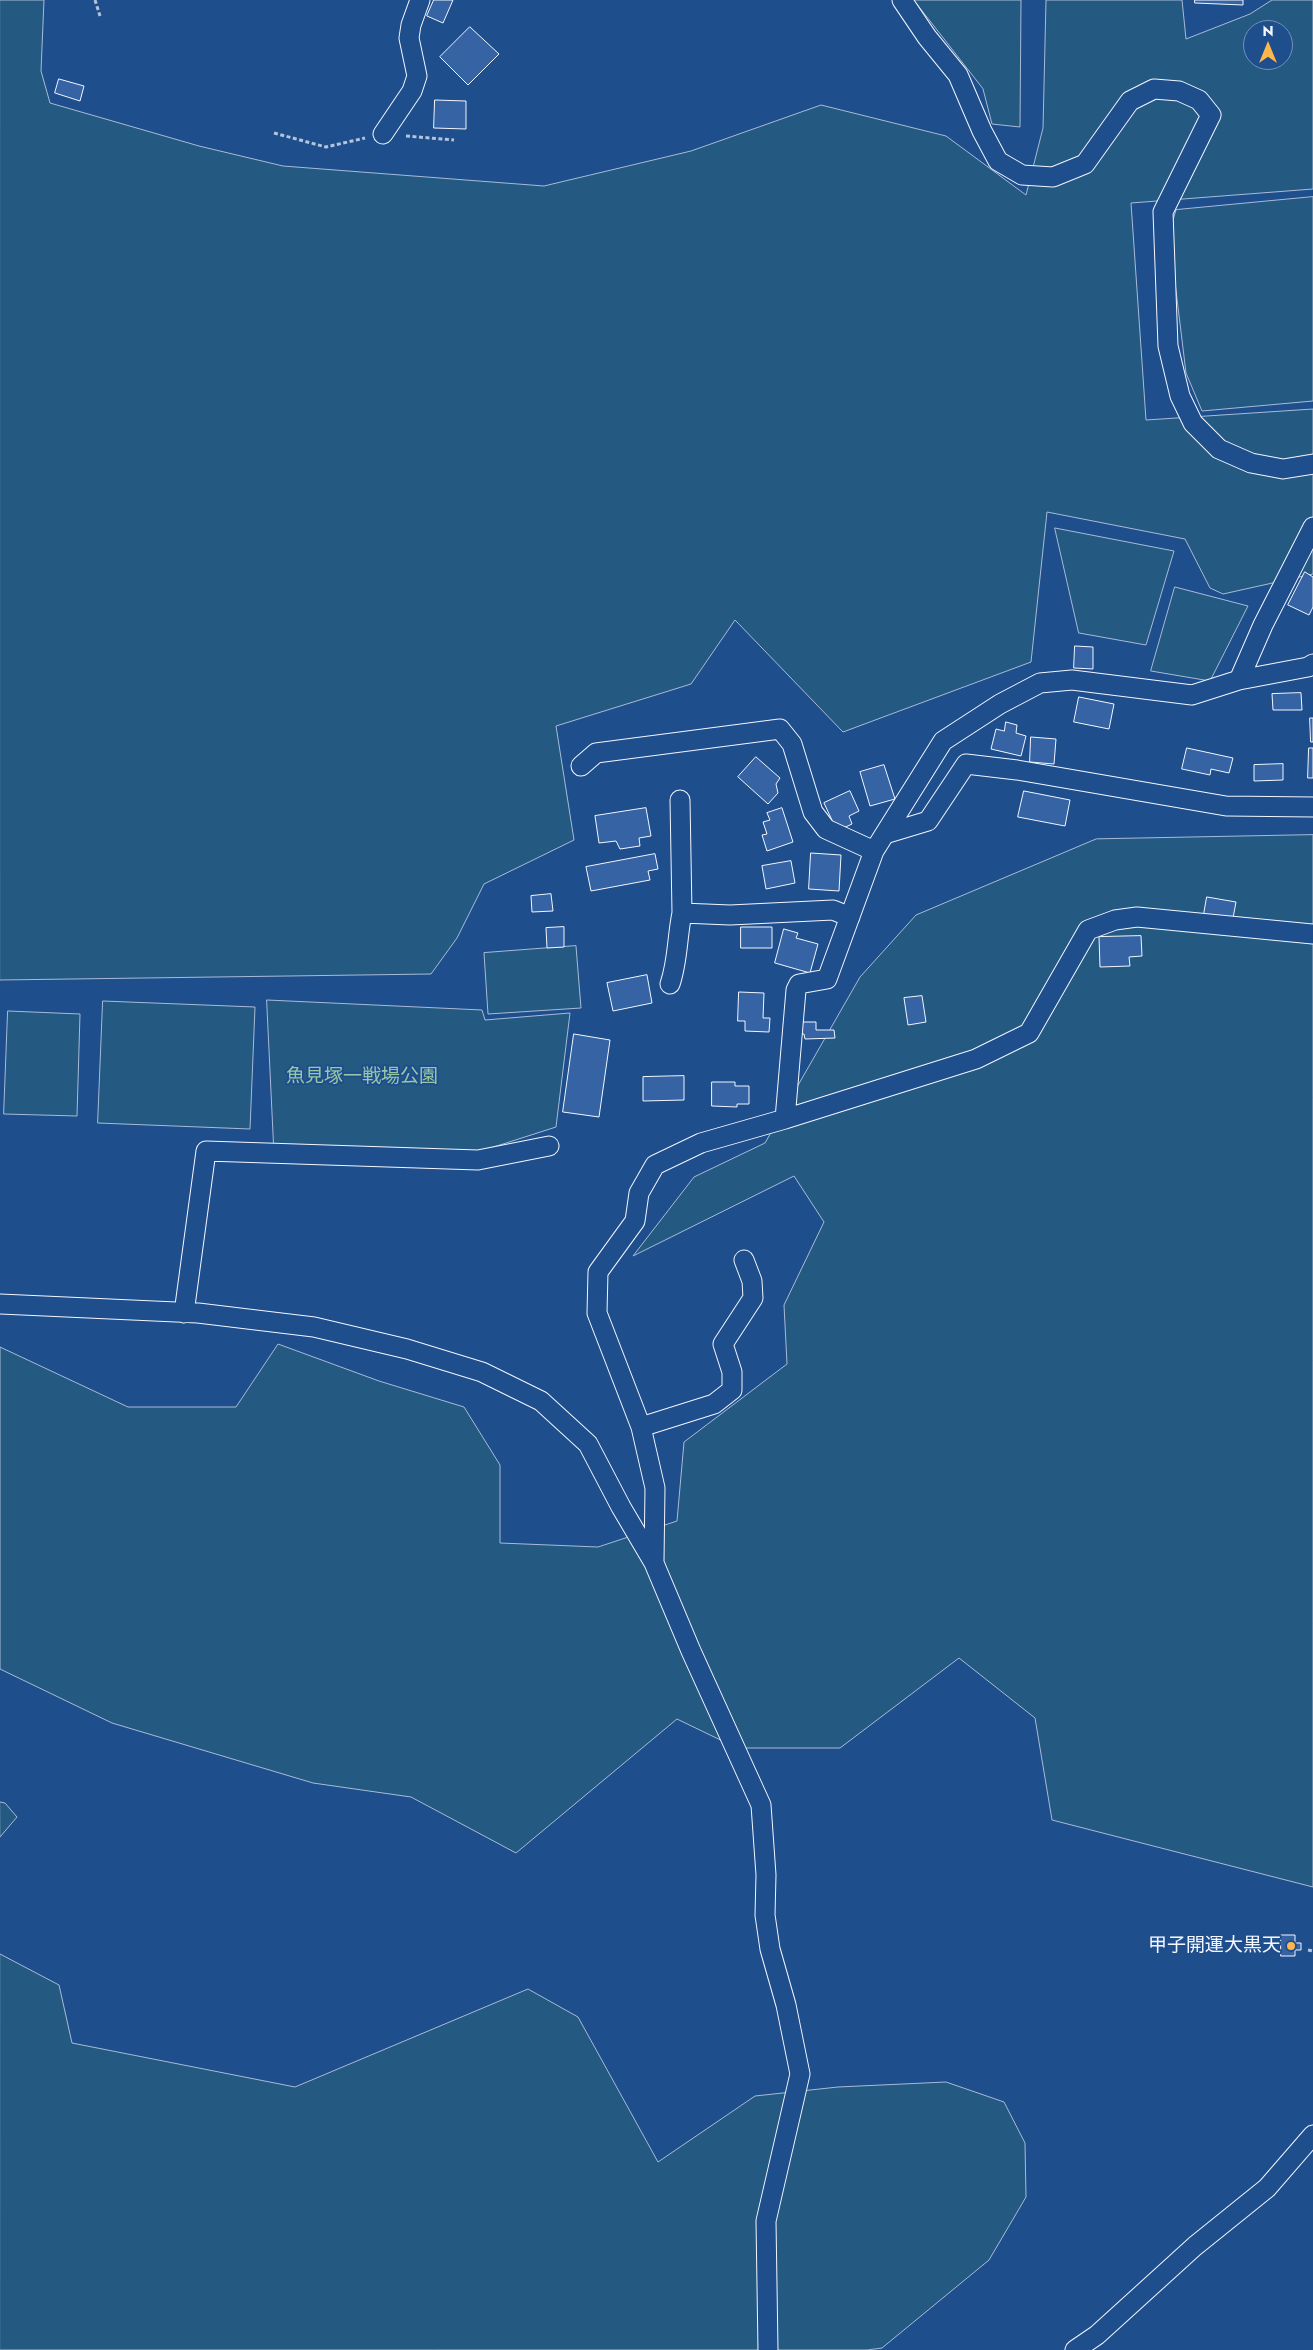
<!DOCTYPE html>
<meta charset="utf-8">
<style>
body{margin:0}
#map{position:relative;width:1313px;height:2350px;overflow:hidden;background:#1f4e8c;font-family:Jost,sans-serif}
canvas{display:block}
.north{position:absolute;left:1243px;top:20px;width:50px;height:50px;box-sizing:border-box;background:#1f4e8c;border:1px solid #7391ba;border-radius:50%;rotate:0deg;font-size:14px;font-weight:700;line-height:20px;text-align:center;color:#f2f6ff}
.north::after{content:'';display:block;margin:auto;width:18px;height:22px;background:#ffb74d;clip-path:polygon(50% 0,100% 100%,50% 72%,0 100%)}
</style>
<div id="map">
<canvas width="1313" height="2350"></canvas>
<div class="north">N</div>
</div>
<script>
const c = document.querySelector('canvas').getContext('2d');
c.lineJoin = 'round';
function paint(path, color) { c.fillStyle = color; c.fill(path, 'evenodd'); }
function trace(path, color, width, dash) { c.strokeStyle = color; c.lineWidth = width; c.lineCap = dash ? 'butt' : 'round'; c.setLineDash(dash || []); c.stroke(path); }
function drawText(font, color, halo, rows, align = 'center') {
  c.font = font + ' Jost,"Noto Sans JP",sans-serif'; c.lineWidth = 4; c.setLineDash([]); c.textBaseline = 'middle'; c.strokeStyle = halo; c.fillStyle = color; for (const [text, x, y, turn = 0] of rows) {
    c.save(); c.translate(x, y); c.rotate((+turn || 0) * Math.PI / 180); c.textAlign = isNaN(turn) ? turn : align; if (halo) c.strokeText(text, 0, 0); c.fillText(text, 0, 0); c.restore();
  }
}
const green = new Path2D(`
 M0,0h44l-3,71 9,32 149,43 84,20 261,20 147,-35 130,-46 125,31 80,59 17,-67 3,-128h136l4,39 64,-25 22,-14h41v189l-182,14 15,217 167,-11v165l-90,20 -13,-6 -25,-49 -138,-27 -16,150 -188,70 -108,-112 -44,64 -135,42 18,114 -90,44 -27,54 -26,36 -431,6zM1253,30h30v30h-30z
 M914,0h107l-1,127 -28,-3 -9,-35z
 M1313,197v204l-111,10 -16,-38 -17,-140 7,-23z
 M1055,528l119,23 -28,94 -67,-12z
 M1175,587l73,19 -38,75 -59,-10z
 M1313,835v1052l-261,-67 -17,-102 -76,-60 -119,90h-103l-60,-29 -161,134 -105,-56 -98,-14 -201,-60 -112,-54v-322l128,60h108l42,-63 101,37 85,26 36,58v78l98,4 79,-26 7,-79 103,-78 -3,-59 40,-83 -30,-46 -161,80 61,-79 71,-34 95,-166 56,-62 180,-76z
 M576,946l5,62 -93,6 -4,-61z
 M267,1000l215,10 3,10 85,-7 -14,114 -78,25 -204,-6z
 M103,1001l152,6 -5,122 -152,-6z
 M8,1011l72,3 -3,102 -73,-2z
 M0,1802l5,1 12,14 -17,20z
 M0,1954l59,31 13,58 223,44 233,-98 50,28 80,145 97,-66 83,-9 108,-5 58,20 21,41 1,54 -37,63 -107,88 -15,2h-867z`);
paint(green, '#245a82');
trace(green, '#a8bbd7', 1);
const building = new Path2D(`
 M434,0h19l-10,23 -16,-7z
 M1195,0h48v5l-48,-2z
 M470,27l29,27 -31,31 -28,-28z
 M59,79l25,7 -4,15 -25,-8z
 M435,100l31,1v28l-32,-1z
 M1305,572l8,5v30l-4,8 -21,-10z
 M1075,646l18,1v22l-19,-1z
 M1301,693l1,17h-29l-1,-16z
 M1079,697l35,7 -5,25 -35,-7z
 M1310,718h3v24h-2z
 M1006,722l11,3 -1,8 10,3 -5,20 -30,-7 5,-20 8,2z
 M1031,737l25,2 -2,25 -24,-2z
 M1187,748l46,10 -4,15 -18,-4 -1,6 -28,-6z
 M1309,748h4v30h-5z
 M756,757l24,21 -4,6 2,9 -10,11 -30,-27z
 M1283,764v16l-29,1v-16z
 M884,765l11,34 -25,7 -10,-34z
 M850,791l9,20 -10,5 3,8 -15,7 -13,-28z
 M1024,791l46,9 -5,26 -47,-9z
 M646,808l5,28 -12,2 1,8 -20,3 -4,-8 -17,2 -4,-27z
 M782,808l11,34 -26,9 -5,-16 5,-1 -4,-12 7,-2 -3,-7z
 M811,853l30,2 -2,36 -30,-2z
 M655,854l3,15 -10,2 2,9 -59,11 -5,-24z
 M791,861l4,22 -29,6 -4,-23z
 M551,894l2,17 -21,1 -1,-16z
 M1207,897l29,5 -3,16 -29,-4z
 M564,927v20l-17,1 -1,-20z
 M741,927h31v21h-31z
 M784,929l14,4 -2,5 22,6 -8,29 -35,-10z
 M1141,936l1,20 -13,1 1,9 -30,1 -1,-30z
 M647,975l5,28 -39,8 -6,-28z
 M739,992l25,1 -1,25h7l-1,14 -24,-1v-10h-7z
 M922,996l4,26 -18,3 -4,-27z
 M799,1022h17v8h18l1,8 -30,1 -1,-5h-5z
 M574,1034l36,6 -11,77 -36,-5z
 M684,1076v24l-41,1v-24z
 M712,1082h23v4h14v18h-12v3l-25,-1z
 M1281,1935h14v8h6v7h-6v6h-14z`);
paint(building, '#3563a3');
trace(building, '#f2f6ff', 1);
const minor = new Path2D(`
 M902,0l25,37 31,38 24,56 16,30 24,14 31,2 32,-13 45,-63 24,-12 25,2 20,9 12,15 -48,97 5,134 12,50 13,27 26,26 32,14 32,6 30,-5
 M383,134l29,-43 5,-15 -8,-38 2,-13 9,-25
 M1239,680l69,-13 5,-3
 M581,766l15,-13 184,-24 12,15 21,68 13,17 48,22
 M680,800l2,113 48,2 103,-5 17,7
 M885,834l43,-13 38,-57 51,6 209,36 87,1
 M670,984c8,-23 7,-47 12,-71
 M785,1119l11,-129 3,-6 28,-5 47,-128 69,-110 57,-37 40,-21 32,-3 120,15 47,-15 24,-55 50,-98
 M0,1304l198,9 116,14 93,22 75,23 59,29 47,43 33,63 33,56 37,88 70,154 5,70 -1,40 5,34 16,56 14,69 -34,147 2,129
 M184,1313l22,-162 272,9 71,-14
 M641,1427l73,-23 18,-14v-18l-9,-28 30,-46 -1,-17 -8,-21
 M654,1561l1,-73 -14,-61 -44,-114 1,-41 37,-51 4,-28 16,-28 46,-22 84,-24 191,-60 53,-26 59,-103 27,-10 22,-3 176,17
 M1075,2350l22,-15 98,-89 72,-58 46,-53`);
trace(minor, '#f2f6ff', 21);
trace(new Path2D(`
 M95,0l5,16
 M274,133l52,14 39,-9
 M406,136l48,4
 M1308,1950l5,1`), '#b3c4dc', 3, [4, 2.5]);
trace(minor, '#1f4e8c', 19);
for (const [x, y, r, color] of [
 [1291,1946,5,"#ffb74d"]
]) { const dot = new Path2D(); dot.arc(x, y, r, 0, 2 * Math.PI); c.fillStyle = color; c.fill(dot); trace(dot, '#1f4e8c', 2); }
drawText('19px', '#97c8a6', '#1f4e8c', [
 ["魚見塚一戦場公園",362,1077]
]);
drawText('19px', '#f2f6ff', '#1f4e8c', [
 ["甲子開運大黒天",1281,1946]
], 'right');
</script>
